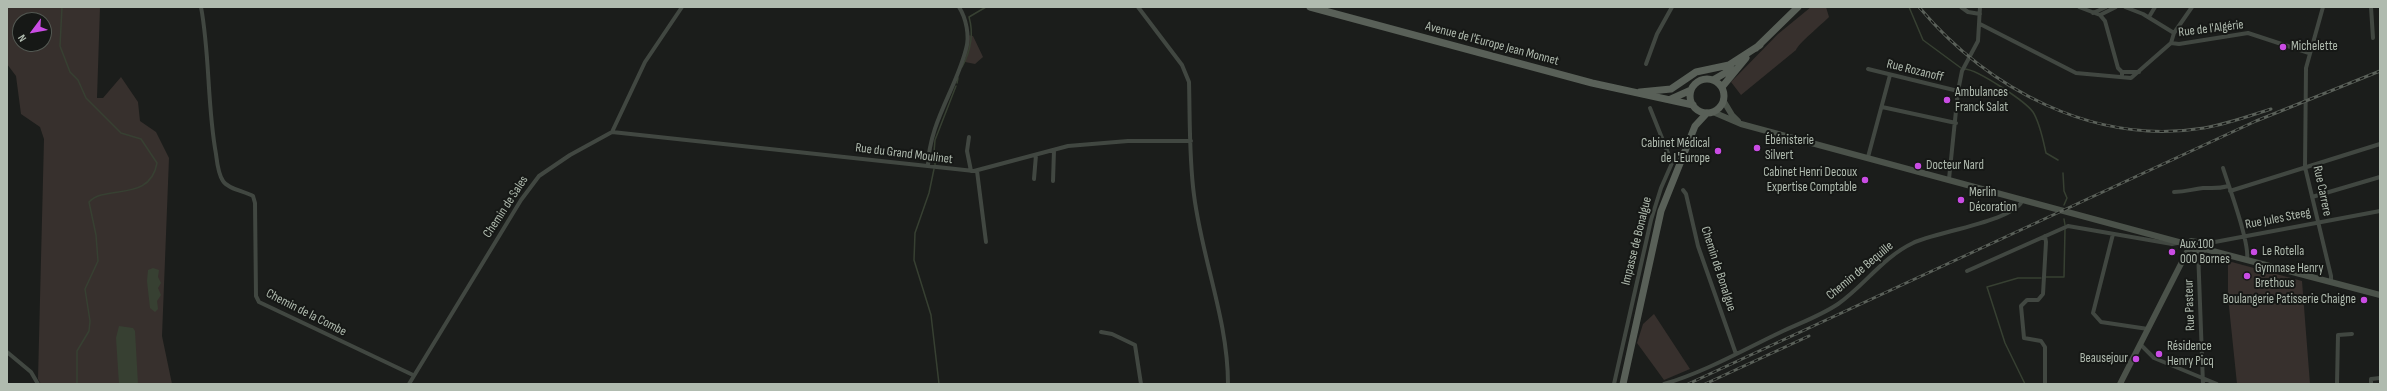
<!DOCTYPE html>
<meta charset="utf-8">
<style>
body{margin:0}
#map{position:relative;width:2387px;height:391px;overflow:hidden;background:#1b1d1b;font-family:"Sofia Sans Condensed",sans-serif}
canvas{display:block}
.frame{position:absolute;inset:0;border:8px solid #b0bbaf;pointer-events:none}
.north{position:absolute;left:12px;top:12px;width:40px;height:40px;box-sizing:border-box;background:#161816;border:1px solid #545953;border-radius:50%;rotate:238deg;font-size:11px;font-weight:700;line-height:16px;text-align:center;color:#b0bbaf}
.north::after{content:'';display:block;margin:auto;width:14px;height:18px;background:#ca4ce4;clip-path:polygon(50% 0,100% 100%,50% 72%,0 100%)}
</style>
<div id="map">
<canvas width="2387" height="391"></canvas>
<div class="frame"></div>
<div class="north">N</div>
</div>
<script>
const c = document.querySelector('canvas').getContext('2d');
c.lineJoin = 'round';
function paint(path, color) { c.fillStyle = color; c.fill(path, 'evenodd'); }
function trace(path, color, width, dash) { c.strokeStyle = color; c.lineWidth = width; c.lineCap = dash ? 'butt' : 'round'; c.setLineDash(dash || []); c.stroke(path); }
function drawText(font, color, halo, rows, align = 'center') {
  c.font = font + ' "Sofia Sans Condensed",sans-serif'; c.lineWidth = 4; c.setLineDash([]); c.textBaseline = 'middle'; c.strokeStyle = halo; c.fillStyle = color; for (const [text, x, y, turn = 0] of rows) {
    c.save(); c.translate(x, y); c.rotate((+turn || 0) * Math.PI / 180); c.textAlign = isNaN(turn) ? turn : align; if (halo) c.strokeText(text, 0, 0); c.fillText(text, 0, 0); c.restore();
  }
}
paint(new Path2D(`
 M7,7h93l-3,91h6l18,-21 17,25 2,19 16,11 13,26 -7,178 10,48h-131l-3,-5 6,-240 -4,-12 -19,-13 -5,-38 -9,-12zM20,20h24v24h-24z
 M1811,7h15l3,10c-7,7 -31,27 -33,33l-55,45 -10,-13 47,-48z
 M968,35l5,1 10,21 -8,7 -10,-2z
 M2228,261l74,20 8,103h-73l-9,-87z
 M1654,314l36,55 -26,11 -27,-37 6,-19z`), '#37302d');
paint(new Path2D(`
 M153,268l6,2 -1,7 3,6 -3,5 3,7 -4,6 1,8 -3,3 -5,-4 -3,-27 1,-11z
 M119,326l14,2 2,3 3,53h-19l-3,-46z`), '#374032');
trace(new Path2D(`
 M62,7l-2,39 10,26 8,8 8,18 35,35 20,6 16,24c-7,40 -52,21 -68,39l7,33 2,26 -13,28 5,32 -1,10 -12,20v33
 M1909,7l14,33 38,28
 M962,67c8,-15 12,-33 7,-50l17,-10
 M1965,69c13,1 60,32 68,43 7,11 10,28 13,41l12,7
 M957,83l1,-5
 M934,152l1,-12 21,-54
 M935,158v7
 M934,169l-5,24 -14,40 -1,27 17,55 8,69
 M2063,173l1,18 3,7 -3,7
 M2064,219l1,6
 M2045,277h19l1,-48
 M2025,384l-20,-41 -18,-56 31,-9h23`), '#374032', 1.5);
trace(new Path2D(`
 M201,7c9,48 6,98 15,147 1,8 2,20 7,27 5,8 21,10 30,15l2,7 1,93 3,6 154,73
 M1138,7l44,58 7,17c1,37 0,76 5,113 8,64 34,125 34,189
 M1961,7l7,5 12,2
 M2079,7l21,8 16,-8
 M2125,7l18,7 31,19
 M2323,7l-17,61 -1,99 26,109v6
 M2371,7l2,31
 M2093,13l13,-6
 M2100,15l5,6 13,47 4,4
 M2149,17l6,-10
 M1980,24l96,49 55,5 40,-35 3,-10 18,-26
 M2171,43l8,1 69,-11 61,20
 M1646,64l11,-30 15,-27
 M1868,69l90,22
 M2122,75v-3h17
 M1882,107l74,16
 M612,132l362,39 94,-25 60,-5h63
 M969,137l-2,14 4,20
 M1868,157l22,-82
 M928,166c1,-43 28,-77 38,-117 4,-13 0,-31 -7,-42
 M2223,168c6,19 27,75 24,92
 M977,171l9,71
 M1034,179l2,-24
 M1949,179l9,-88 4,-20 16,-30 2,-34
 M1053,181l1,-31
 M1683,190l3,4 12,52 38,108
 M2230,191l150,-47
 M2174,192c13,0 18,-3 29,-4 11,0 14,1 26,-2
 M2312,197l68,-20
 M2113,234l-20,79 8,9 47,7
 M2045,236l1,6 -3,52 -5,6h-11l-6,6 3,32 17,3 4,6v37
 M2204,244l176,-33
 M2198,250l5,134
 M1967,271l101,-45 104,18 5,-1
 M1101,332l11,2 23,11 6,39
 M2140,344l14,14 63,26
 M7,352l24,20 7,12
 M409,384l112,-184 18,-24 31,-21 42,-23 33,-70 37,-55
 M1614,384l37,-164 10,-32 11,-25 -22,-55
 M1664,384c41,-12 79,-34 117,-52 19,-9 39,-16 57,-28 26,-18 45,-47 75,-61 21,-11 104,-22 110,-44
 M2337,384l1,-49 14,-1
 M2371,384v-5l9,-1`), '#414741', 4);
trace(new Path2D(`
 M1723,100l9,15 6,6
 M1713,112l28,12 445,120
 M2205,249l-2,-6 -12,-2 -5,3 3,4 14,3 2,-2 175,46
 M2120,384l69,-136`), '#4b524a', 6);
trace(new Path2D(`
 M1310,7l282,76 101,22
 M1756,48l42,-41
 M1690 96a17 17 0 1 1 34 0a17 17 0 1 1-34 0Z
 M1713,80l19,-11
 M1722,87l24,-29
 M1640,92l31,-3 25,-17 33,-7 31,-20
 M1671,99l20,-9
 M1623,384l38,-173 34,-85 12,-13`), '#596058', 7);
const rail = new Path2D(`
 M1919,7c69,82 175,139 285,121 23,-4 45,-12 67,-19
 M1688,384l568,-263 124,-50
 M1705,384l104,-48`);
trace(rail, '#5a6059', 3);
trace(rail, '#161816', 1.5, [4.5]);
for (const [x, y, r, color] of [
 [2283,47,4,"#ca4ce4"],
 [1947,100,4,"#ca4ce4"],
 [1757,148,4,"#ca4ce4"],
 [1718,151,4,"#ca4ce4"],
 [1918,166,4,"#ca4ce4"],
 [1865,180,4,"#ca4ce4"],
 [1961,200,4,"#ca4ce4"],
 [2172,252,4,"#ca4ce4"],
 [2254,252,4,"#ca4ce4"],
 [2247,276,4,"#ca4ce4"],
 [2364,300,4,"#ca4ce4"],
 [2159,354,4,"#ca4ce4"],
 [2136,359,4,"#ca4ce4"]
]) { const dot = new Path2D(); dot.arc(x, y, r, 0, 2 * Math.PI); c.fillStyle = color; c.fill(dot); trace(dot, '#161816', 1.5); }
drawText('13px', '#b0bbaf', '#161816', [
 ["Rue de l'Algérie",2211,29,-7],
 ["Avenue de l'Europe Jean Monnet",1492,44,15],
 ["Rue Rozanoff",1915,71,14],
 ["Rue du Grand Moulinet",904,154,7],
 ["Rue Carrere",2322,191,78],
 ["Chemin de Sales",506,207,-57],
 ["Rue Jules Steeg",2278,219,-11],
 ["Impasse de Bonalgue",1637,241,-76],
 ["Chemin de Bonalgue",1718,269,72],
 ["Chemin de Bequille",1860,271,-40],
 ["Rue Pasteur",2190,305,-92],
 ["Chemin de la Combe",306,313,27]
]);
drawText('13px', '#b0bbaf', '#161816', [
 ["Michelette",2291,47],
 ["Ambulances",1955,93],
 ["Franck Salat",1955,108],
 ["Ébénisterie",1765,141],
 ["Silvert",1765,156],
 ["Cabinet Médical",1710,144,"right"],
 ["de L'Europe",1710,159,"right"],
 ["Docteur Nard",1926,166],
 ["Cabinet Henri Decoux",1857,173,"right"],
 ["Expertise Comptable",1857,188,"right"],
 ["Merlin",1969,193],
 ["Décoration",1969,208],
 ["Aux 100",2180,245],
 ["000 Bornes",2180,260],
 ["Le Rotella",2262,252],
 ["Gymnase Henry",2255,269],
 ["Brethous",2255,284],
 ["Boulangerie Patisserie Chaigne",2356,300,"right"],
 ["Résidence",2167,347],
 ["Henry Picq",2167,362],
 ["Beausejour",2128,359,"right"]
], 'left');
</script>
